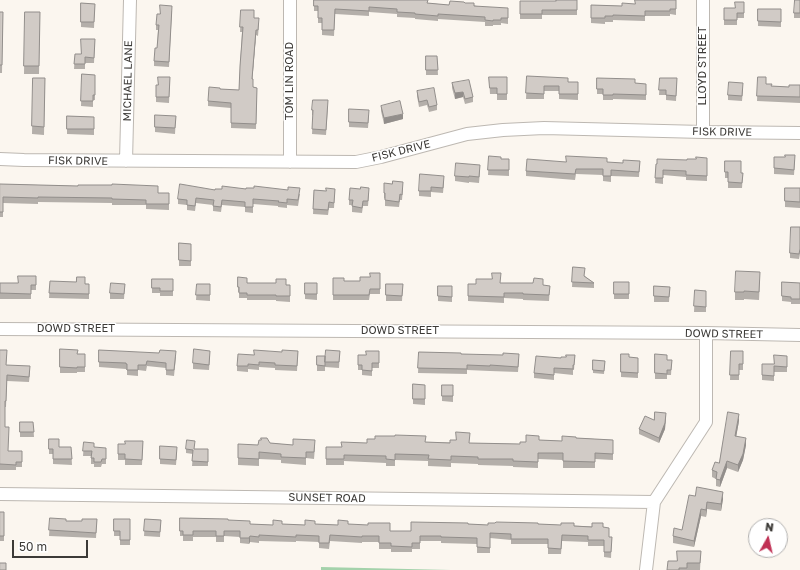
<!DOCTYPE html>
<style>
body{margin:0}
#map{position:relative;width:800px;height:570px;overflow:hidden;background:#fbf6ef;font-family:"Golos Text",sans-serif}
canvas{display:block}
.north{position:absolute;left:748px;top:518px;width:40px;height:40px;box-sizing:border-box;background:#fff;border:1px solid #b1b0af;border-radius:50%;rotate:8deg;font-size:11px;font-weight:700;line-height:16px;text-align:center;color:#3c3a37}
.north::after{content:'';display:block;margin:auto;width:14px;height:18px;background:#c03054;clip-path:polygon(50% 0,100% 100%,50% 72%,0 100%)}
.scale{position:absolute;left:12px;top:540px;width:76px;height:18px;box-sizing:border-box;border:2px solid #3c3a37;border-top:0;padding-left:5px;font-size:12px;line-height:14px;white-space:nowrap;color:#3c3a37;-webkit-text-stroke:3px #fff;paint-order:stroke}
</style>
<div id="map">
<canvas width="800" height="570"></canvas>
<div class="north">N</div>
<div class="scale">50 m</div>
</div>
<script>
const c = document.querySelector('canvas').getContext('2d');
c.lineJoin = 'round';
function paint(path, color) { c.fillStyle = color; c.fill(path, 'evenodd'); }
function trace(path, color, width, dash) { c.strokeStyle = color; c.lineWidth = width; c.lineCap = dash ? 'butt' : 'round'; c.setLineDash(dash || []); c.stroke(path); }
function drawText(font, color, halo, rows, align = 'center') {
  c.font = font + ' "Golos Text",sans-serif'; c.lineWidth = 3; c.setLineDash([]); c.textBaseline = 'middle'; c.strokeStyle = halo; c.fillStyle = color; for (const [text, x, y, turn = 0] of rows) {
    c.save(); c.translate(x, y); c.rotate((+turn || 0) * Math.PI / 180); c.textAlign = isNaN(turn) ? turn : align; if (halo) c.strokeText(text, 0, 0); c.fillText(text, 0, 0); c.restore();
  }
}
paint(new Path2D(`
 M321,567l130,3h-130z`), '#a4d2ab');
const minor = new Path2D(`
 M290,0v162
 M703,132v-132
 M0,159l24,1 332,2 25,-5 86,-23 36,-4 41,-2 159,4 97,1
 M126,161l4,-161
 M0,329l706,4 94,2
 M0,494l654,8
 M646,570l8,-68 52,-80v-89`);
trace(minor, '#bdb8b2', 14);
trace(minor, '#fff', 12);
paint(new Path2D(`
 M314,0l114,3 21,2 16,-2 43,11v10l-7,-1v2h-8v1h-8v-4l-47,-3v2l-23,-2v-1l-18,-1v-3l-28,-2v4l-34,-2 -1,22 -12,-1v-12h-4v-12h-4z
 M577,0v15h-35v4h-22v-18h36z
 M676,0v15l-6,-1v2h-25v5l-32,-1v2h-8v2l-14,-1v-18l31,1 13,-2z
 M800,0v18h-6v-5z
 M744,2v16h-7v7h-13v-17h11z
 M81,3l14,1 -1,24 -13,-1z
 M758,9h23v18l-23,-1z
 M241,10l13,8 5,6 -1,12 -2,-1 -4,44 1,8 4,1 -1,41 -25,-1v-20l-23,-2v-5l12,-12 19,1 1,-19v-5l2,-34h-2z
 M172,11l-3,56 -15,-1v-5l3,-13 1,-18h-2v-5l4,-11z
 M0,12h3l-1,61h-2z
 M25,12h15l-1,62h-15z
 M95,39l-1,24h-9v6h-11l1,-15h6z
 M426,56h11l1,19h-12z
 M82,74l13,1v25h-2v7l-12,-1z
 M527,76l41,6h10v18l-19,-1v-8h-15v8h-18z
 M170,77l-1,26 -13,-1v-17h2z
 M489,77h18v23h-10v-6h-7z
 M758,77l8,7 5,2 18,1 11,-2v18l-43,-2z
 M33,78h12l-1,57 -12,-1z
 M597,78l38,5 11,1v16l-33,-1v1h-10v-6h-6z
 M660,78h17l-1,23 -10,-1v-5h-7z
 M452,83l21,14v5l-8,2 -2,-7 -8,2 -3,-11z
 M743,89l-1,12 -14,-1v-5z
 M417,91l20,14v5l-8,2 -2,-7 -8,2 -2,-11z
 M328,106l-2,29 -14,-1 1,-19h-1v-5z
 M381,106l22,13 -19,5 -3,-13z
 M369,115l-1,13 -19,-1v-5z
 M67,116l27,1v18l-27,-1z
 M176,116l-1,18 -20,-2v-5z
 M489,156l12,3h8v17l-21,-1z
 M774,157h11l10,3 -1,15 -20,-1z
 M707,158v23l-21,-1v-3l-23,-2v9l-8,-1 1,-19z
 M640,161l-1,16 -28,-1v6l-8,-1v-6l-27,-1 -1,6 -49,-4v-5l40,-9 57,1z
 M725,161l16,12h2l-1,15h-14v-10h-3z
 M480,171l-1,12 -10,-1v1l-14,-2v-5z
 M444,182l-1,11 -12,-1v5l-12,-1v-5z
 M0,184l78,2 34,-1 46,8h11v17l-23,-1v-4h-34v-2l-74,-1v2l-35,-1v14h-3z
 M403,188l-1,12h-2l-1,7 -14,-1v-7l-1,-1v-5z
 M785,188h15v20l-15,-1z
 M222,189l78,5 -2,12 -11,-1v3l-9,-1v-1l-25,-2v9l-8,-1v-5l-23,-2 -1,7 -8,-1v-6l-17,-2 -1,8 -8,-1v-5l-9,-1v-5l37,-9z
 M335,189l-1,19h-5l-1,7 -15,-1 1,-24 12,1z
 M369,193l-1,13h-5l-1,7 -10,-1v-7h-3v-5z
 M800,227v27l-1,5 -9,-1v-5z
 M179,243l12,1v22h-12z
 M573,267l21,16v5l-22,-1z
 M380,273v21h-10l-1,6h-36v-22l11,3h16z
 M36,276v14h-5v9h-31v-16h18z
 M238,277l9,6 43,2v17l-14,-1v-1h-29v-2h-8v-6h-1z
 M152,279h21v17h-13v-3h-8z
 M492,279l8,4 50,3 -1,15 -26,-1v-1l-19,-1v5l-36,-2v-17h8z
 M760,280l-1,20 -15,-1v1h-9v-8z
 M50,281l39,3v15l-40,-1z
 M614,282h15v17h-15z
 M782,282l18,1v21h-9v-2l-9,-1z
 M305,283h12v17l-12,-1z
 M125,284l-1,15h-14v-6z
 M197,284h13v17l-14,-1z
 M386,284h17l-1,17h-16z
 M438,286h14v16l-14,-1z
 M654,286l16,1 -1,15h-15z
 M695,290l11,1v21h-12z
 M60,349l17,5h8v18h-8v1h-17z
 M0,350l7,5 -1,10 24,7 -1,10 -22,-1 -1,26h-1v20l3,24h14v16h-6v3h-16z
 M99,350l77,7 -2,19 -8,-1v-7l-19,-2 -1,5 -8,-1v6l-11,-1v-5h-1v-1l-27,-2z
 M298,351l-1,20 -22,-1v-2l-16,-1v3l-11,-1v3l-11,-1v-5l17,-11z
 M340,351l-1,17 -14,-1v-4v8h-8v-15h8z
 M379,351v17h-7v8l-10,-1v-5h-4v-15h8z
 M731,351h12v19h-4v10h-9z
 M419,352l42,2 58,5 -1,13 -28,-1 -23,-1v4l-49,-1z
 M621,354l8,3 9,1v20l-17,-1z
 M655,354l12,6h5l-1,15h-4v4h-12z
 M575,355l-1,15h-1v5l-19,-2v7l-20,-2v-5l27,-15z
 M210,356l-1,14 -16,-1v-6z
 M787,356v16h-13v9l-12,-1v-16h12z
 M593,360l12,1 -1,13 -11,-1z
 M413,384l12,1v20l-12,-1z
 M442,385h11v17l-11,-1z
 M666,418l-1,11 -6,14 -20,-9v-5l15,-9z
 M739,421l-3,16 10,8 -3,15 -5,12 -11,-4 -7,19 -4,-1v-7l-4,-2v-7l7,-7z
 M20,422h13l1,15h-14z
 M576,438l37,2v20l-18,-1v9h-32v-8l-25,-1v9l-25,-1v-1l-35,-1v-1l-27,-1v4l-23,-1v-5l-33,-1v6h-9v-3l-42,-2v4h-18v-18h16l25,-4 59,-1 44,1 50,1 19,-4 23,1z
 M49,439l10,8h12l1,18 -19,-1v-10h-4z
 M143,441l-1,24h-17v-5h-7v-16h7z
 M84,442l22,11v11h-4l-1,3h-7v-3h-3v-8h-8z
 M270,443l45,4 -1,12 -8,-1v7l-25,-2v-3l-22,-1v7l-21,-1v-7l20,-13z
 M186,449h22v17h-16l1,-12 -7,-1z
 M177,452l-1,13 -16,-1v-5z
 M695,496l28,3 -2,12 -14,-2 -1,8 -5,-1 -7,31 -21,-4v-7l9,-6z
 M0,512h4v29h-4z
 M50,518l16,3h16l15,-2 -1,19 -47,-2z
 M180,518l48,2 22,4 23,1 9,-1 23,1 10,-1 23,1 10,-1 42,7h21l57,-7 20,1 50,-1 65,3 6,10h3l-1,21 -7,-1v-11h-16v-4l-26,-1 -1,13h-13v-10h-37v-4l-21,-2v15h-13v-9l-36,-1v-2h-21v8h-8v3h-21v-3h-12v-7h-17v1l-32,-2 -1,8 -10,-1v-6l-23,-1v1l-37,-1v2l-9,-1 -1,2 -9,-1v-6l-16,-1v6h-8v-5h-23v4h-10v-5h-3z
 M114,519h16v26h-10v-9h-6z
 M145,519l16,1 -1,17 -16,-1z
 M701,551l-1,19h-33l10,-9z`), '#b4afaa');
paint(new Path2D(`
 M256,30v5l-4,49v-5z
 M463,92v5l-8,2v-6z
 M403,114v5l-19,5v-6z
 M666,413l-1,16 -6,14v-5z
 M739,414v7l-4,22v-7z
 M746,438v7l-3,15 -5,12v-7z
 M727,461v7l-7,19v-7z
 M723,492v7l-2,12v-7z
 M707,502v7l-1,8v-7z
 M701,509v7l-7,31v-6z
 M250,536v6l-1,2v-6z`), '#928e8b');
const building = new Path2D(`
 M314,0h114l-1,3 22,2 1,-4 14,1 1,1h9v3l34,2v10h-7v2h-8v1l-8,-1v-3l-47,-3v2l-23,-2v-1l-18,-1v-3l-28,-2v4l-34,-2 -1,21h-12v-12h-4v-12h-4z
 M556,0h21v10h-35v4h-22v-13h36z
 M635,0h41v9h-6v2h-25v5l-32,-1v1h-8v2h-14v-13l31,1v-3l13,1z
 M795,0h5v13h-6z
 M735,2h9v11h-7v7h-13v-12h11z
 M81,3l14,1 -1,18h-13z
 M160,5l12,1 -3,56 -15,-1 1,-13h2l2,-23h-3l1,-11h3z
 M758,9h23v13l-23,-1z
 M241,10h13v8h5l-1,12h-2l-4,49h1v8l4,1 -1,36 -25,-1v-20l-23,-2 1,-14 11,1v1l19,1 1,-24 3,-39h-3z
 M0,12h3l-1,53h-2z
 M25,12h15l-1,54h-15z
 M81,39h14l-1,19 -9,-1v7h-11l1,-10h6z
 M426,56h11l1,14h-12z
 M82,74l13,1v20h-2v6h-12z
 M527,76l41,2v4h10v12h-19v-8h-15v8l-18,-1z
 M158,77h12l-1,20h-13v-12h2z
 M489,77h18v17h-10v-6h-7z
 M758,77h8v7h6l-1,2 18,1v-2h11v12l-43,-1z
 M33,78h12l-1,49 -12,-1z
 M597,78l38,1v4l11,1v11l-33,-1v1h-10v-6h-6z
 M660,78h17l-1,18 -10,-1v-5h-7z
 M469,80l4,17 -8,2 -2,-7 -8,1 -3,-10z
 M729,82l14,1 -1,13 -14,-1z
 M434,88l3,17 -8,2 -2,-7 -8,2 -2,-11z
 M313,100h15l-2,30 -14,-1 1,-19h-1z
 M400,101l3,13 -19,4 -3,-12z
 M349,109l20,1 -1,13 -19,-1z
 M155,115l21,1 -1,12 -20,-1z
 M67,116l27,1v12h-27z
 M785,155h10l-1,15 -20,-2v-11h11z
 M489,156l12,1v2h8v11h-21z
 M566,156l41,2v4l16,1v-3l17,1 -1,11 -28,-2v6h-8v-7h-27l-1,5 -49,-3 1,-12 39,3z
 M696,157l11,1v18l-21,-1v-4l-23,-1v8h-8l1,-14h1v-5l30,1v-1h9z
 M725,161h16v12h2l-1,10 -14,-1v-10h-3z
 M456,163l24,2 -1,12 -10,-1v1l-14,-1z
 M420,174l24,2 -1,12 -12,-1v4h-12z
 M393,181l10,1 -1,13 -2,-1 -1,8 -14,-2v-7h-1v-10l8,1z
 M0,184l78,2v-1h34v-1l46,2v7h11v11h-23v-4l-34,-1v-1l-74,-1v1l-35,-1v15h-3z
 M180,184l35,6v-1h7v-3l24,3v-1h8v-2l34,4v-3l12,1 -2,12 -11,-1v4l-9,-1 1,-1 -26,-2v8h-8v-5l-23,-2 -1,7 -8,-1 1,-6 -18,-2 -1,8 -8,-1v-5l-9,-1z
 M361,187l8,1 -1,13h-5l-1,7 -10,-2 1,-6h-4l1,-12 10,1z
 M326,188l9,1 -1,14 -5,-1 -1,8 -15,-1 1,-19 12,1z
 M785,188h15v14l-15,-1z
 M791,227h9v22l-1,5 -9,-1z
 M179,243l12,1v17l-12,-1z
 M573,267l12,1 -1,8 10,7 -22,-1z
 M736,271l24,1 -1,20 -15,-1v1h-9z
 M370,273h10v16h-10l-1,6h-36v-17h11v3h16v-4h10z
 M492,273h9l-1,10h33l1,-5 9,1v6l7,1 -1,9 -26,-1v-1h-19v4l-36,-1v-12h8v-5h16z
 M18,276h18v9h-5v9l-31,-1v-10h18z
 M77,277h8v7h4v10l-40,-1 1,-12 26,1z
 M238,277l9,1v5h29v-4h10v6h4v11h-14v-1h-29v-2h-8v-6h-1z
 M152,279h21v12h-13v-3h-8z
 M614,282h15v12h-15z
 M782,282l18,1v16h-9v-2l-9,-1z
 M111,283l14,1 -1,10 -14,-1z
 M305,283h12v11h-12z
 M197,284h13v11h-14z
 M386,284h17l-1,12 -16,-1z
 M438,286h14v11l-14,-1z
 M654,286l16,1 -1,10 -15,-1z
 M695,290l11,1v16l-12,-1z
 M60,349l18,1 -1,4h8v13h-8v1l-17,-1z
 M194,349l16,2 -1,14 -16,-2z
 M0,350h7l-1,15 24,1 -1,11 -22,-2 -1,26h-1v26h4l-1,24h14v11h-6v3l-16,-1z
 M99,350l60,3 1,-3 16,1 -2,19h-8v-7l-19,-2 -1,4h-8v5h-11v-6h-1v-1l-27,-1z
 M254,350l28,2v-2l16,1 -1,15 -22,-1v-2l-16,-1v3l-11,-1v2h-11l1,-12 16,1z
 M326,350l14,1 -1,11h-14z
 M366,351h13v12h-7v8l-10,-1v-5h-4v-10h8z
 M731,351h12v13h-4v11h-9z
 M419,352l42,1v1l42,1v-2l16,1 -1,13 -28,-2v1l-23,-1v4l-49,-1z
 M621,354h8v3l9,1v15l-17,-1z
 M655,354l12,1v5h5l-1,10h-4v4l-12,-1z
 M566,355h9l-1,10h-1v4l-19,-1v7l-20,-2 2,-17 25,2v-1h5z
 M774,355l13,1v11l-13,-1v10l-12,-1v-11h12z
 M317,356h8v10l-8,-1z
 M593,360l12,1 -1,10 -11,-1z
 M413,384l12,1v14h-12z
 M442,385h11v11h-11z
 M655,412l11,1 -1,10 -6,15 -20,-9 6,-13 9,4z
 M728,412l11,2 -4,22 11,2 -3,16 -5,11 -11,-4 -7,19 -4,-1 1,-7 -5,-2 3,-8 4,1z
 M20,422h13l1,10h-14z
 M456,432l14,1 -1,10 51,1v-2h6v-7l13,1v4l23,1v-5l14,1v1l37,2v14l-18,-1v9l-32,-1v-8h-25v9l-25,-1v-2h-35v-2l-27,-1v4l-23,-1 1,-4 -34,-1v6l-9,-1v-3l-42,-1v4h-18v-12h16l-1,-5 26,1v-4h8v-3h20v-1l31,1 -1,6 25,1v-3h6z
 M261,438h6l3,5 23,2v-6l22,1 -1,12h-8v6l-25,-1v-3l-22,-2v7l-21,-1v-14l20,1 1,-5h2z
 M49,439h10v8h12l1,12h-19v-10h-4z
 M187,440l8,1 -1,8h14v13l-16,-1 1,-11 -7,-1z
 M125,441h18l-1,19 -17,-1v-5h-7v-10h7z
 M84,442l10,1v4l12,1v11h-4l-1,3h-7v-4h-3l1,-7h-9z
 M160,446l17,1 -1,13 -16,-1z
 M697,487l26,5 -2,12 -14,-2 -1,8 -5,-1 -7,32 -21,-5 1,-8 8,2 7,-35 6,1z
 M0,512h4v24h-4z
 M50,518l16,1v2h16v-2h15l-1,14 -47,-3z
 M180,518l48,1v1l22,1v3l23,1v-5l9,1v3l23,1v-5l10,1v3l23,1v-5l10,1v3l20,1v-2h22v8h21v-9l57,1v1l20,1v-2h7l1,-1 42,1v1l23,1v-2h13v3l18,1v-4h11v4l6,1v9h3l-1,15h-7v-12h-16v-4l-26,-1 -1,14 -13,-1v-9h-37v-5l-21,-1v15l-13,-1v-9l-36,-1v-1h-21v7h-8v4l-21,-1v-3h-12v-7h-17v1l-32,-2 -1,8h-10v-7l-23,-1v2l-37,-2v2l-9,-1 -1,2h-9v-7h-16v5h-8v-5h-23v4h-10v-4h-3z
 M114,519h16v21h-10v-9h-6z
 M145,519l16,1 -1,12 -16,-1z
 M677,551h24l-1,12h-13v5h-8v2h-12l1,-9h9z
 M0,563h6v7h-6z`);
paint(building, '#d1cbc6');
trace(building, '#928e8b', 1);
drawText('11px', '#3c3a37', '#fff', [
 ["LLOYD STREET",703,66,-90],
 ["MICHAEL LANE",128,81,-89],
 ["TOM LIN ROAD",290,81,-90],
 ["FISK DRIVE",722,132,1],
 ["FISK DRIVE",401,151,-14],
 ["FISK DRIVE",78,161,1],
 ["DOWD STREET",76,329],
 ["DOWD STREET",400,331],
 ["DOWD STREET",724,334,1],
 ["SUNSET ROAD",327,498,1]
]);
</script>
